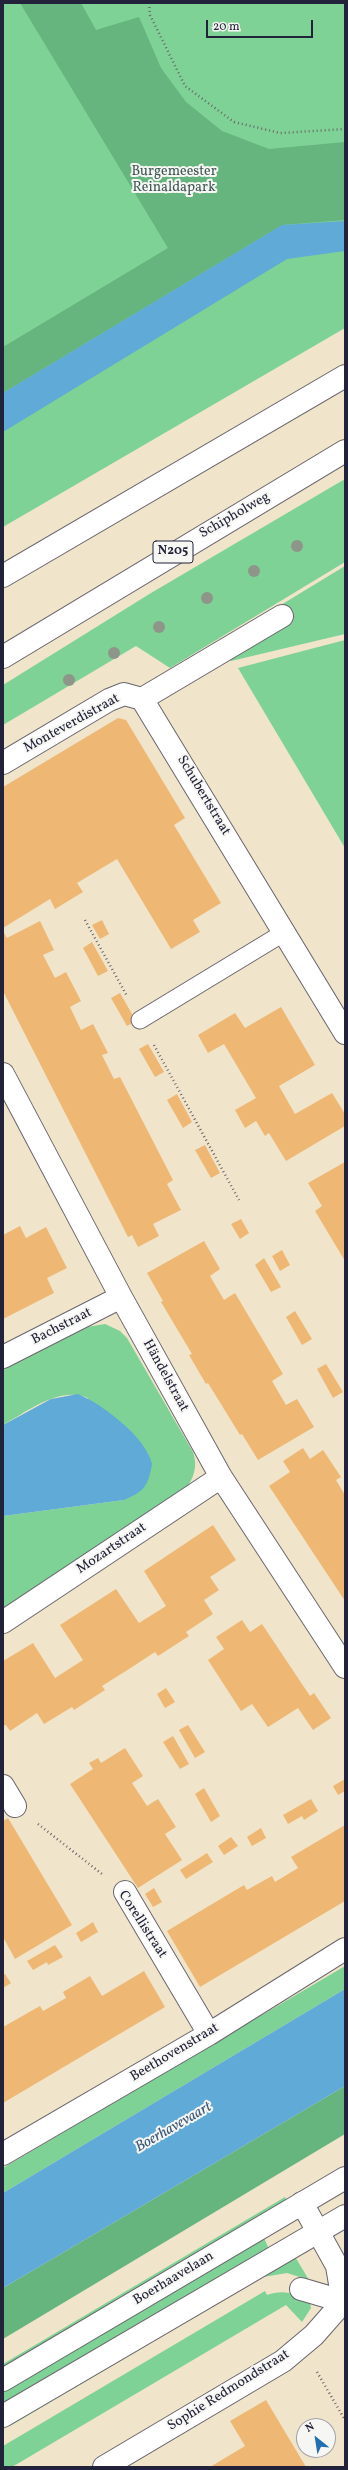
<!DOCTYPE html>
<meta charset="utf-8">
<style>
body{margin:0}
#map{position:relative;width:348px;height:2470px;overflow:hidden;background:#f0e4ca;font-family:Vollkorn,serif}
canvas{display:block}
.frame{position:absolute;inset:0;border:4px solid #22223b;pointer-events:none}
.north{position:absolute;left:296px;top:2418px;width:40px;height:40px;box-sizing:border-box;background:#f6f6f2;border:1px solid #a1a1a9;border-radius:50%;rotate:330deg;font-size:11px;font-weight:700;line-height:16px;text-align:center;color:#22223b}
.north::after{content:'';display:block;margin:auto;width:14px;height:18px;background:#1f6fb2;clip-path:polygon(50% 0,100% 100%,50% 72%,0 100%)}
.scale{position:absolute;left:206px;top:20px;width:107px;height:18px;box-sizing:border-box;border:2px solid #22223b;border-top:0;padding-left:5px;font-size:12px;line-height:14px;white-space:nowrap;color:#22223b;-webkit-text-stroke:3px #f6f6f2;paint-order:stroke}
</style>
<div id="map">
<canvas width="348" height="2470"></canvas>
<div class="frame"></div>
<div class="north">N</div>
<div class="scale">20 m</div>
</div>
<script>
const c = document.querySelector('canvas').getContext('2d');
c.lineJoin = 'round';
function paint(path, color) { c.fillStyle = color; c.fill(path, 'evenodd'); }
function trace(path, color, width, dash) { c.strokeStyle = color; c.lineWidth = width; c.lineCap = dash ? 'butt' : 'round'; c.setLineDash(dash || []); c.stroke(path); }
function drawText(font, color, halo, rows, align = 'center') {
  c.font = font + ' Vollkorn,serif'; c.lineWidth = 4; c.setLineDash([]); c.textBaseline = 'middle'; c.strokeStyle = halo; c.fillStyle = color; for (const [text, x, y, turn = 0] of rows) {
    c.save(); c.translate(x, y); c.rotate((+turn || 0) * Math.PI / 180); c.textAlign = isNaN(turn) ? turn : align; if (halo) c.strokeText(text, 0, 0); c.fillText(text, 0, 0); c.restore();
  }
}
paint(new Path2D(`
 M3,3h342v325l-342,199z
 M345,479v83l-175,106 -34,-22 -133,79v-40l148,-92z
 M345,566v68l-114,27 -11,-19z
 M345,640v208l-107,-180z
 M105,1324l15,7 7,7 66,114c5,14 1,26 -8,38l-182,118v-92l121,-16 -36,-102c-28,-12 -60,13 -85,27v-55l84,-43z
 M345,1966v23l-342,204v-25z
 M285,2197l2,4 -284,169v-6z
 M264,2238l5,11 -266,158v-18z
 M294,2255l15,25 -22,-7 -24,4 -253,149 -1,-3z
 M265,2291l2,4c16,-6 29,-2 43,7l1,6 -9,14 -16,-17 -274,162h-9v-21z`), '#7ed295');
paint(new Path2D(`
 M20,3h61l15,27 43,-13 22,51 25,34 36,29 47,18 76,-7v78l-63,5 -279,168v-46l165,-99z
 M345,2086v48l-342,205v-51z`), '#66b47e');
paint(new Path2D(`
 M345,221v30l-58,8 -284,173v-39l279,-168z
 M78,1394c24,10 68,43 74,70 -4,22 -7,27 -28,36l-121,16v-91l48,-26z
 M345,1989v97l-342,202v-95z`), '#5faad7');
paint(new Path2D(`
 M118,718l8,2 59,98 -11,7 47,78 -28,17 7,12 -29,17 -54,-90 -40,24 6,9 -28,17 -5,-10 -47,29v-141z
 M102,920l7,14 -9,5 -8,-14z
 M40,921l14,29 -11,5 12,23 11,-6 15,29 -11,6 11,23 12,-6 15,29 -6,2 12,24 6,-2 53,103 -6,4 14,26 -28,14 6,12 -21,11 -6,-12 -4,2 -125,-246v-60l4,7z
 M92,942l16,29 -10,5 -15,-28z
 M120,993l16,28 -9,5 -16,-28z
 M281,1007l34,58 -36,21 16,28 37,-21 13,21v12l-59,35 -17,-28 -4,3 -9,-15 -11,7 -10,-18 21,-12 -32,-54 -16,9 -10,-18 37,-22 10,15z
 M148,1044l16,28 -9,5 -16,-28z
 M177,1094l15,28 -9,6 -16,-28z
 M205,1145l15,28 -9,5 -16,-28z
 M345,1162v99l-30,-50 7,-5 -14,-23z
 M241,1219l8,14 -9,6 -9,-15z
 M20,1226l6,12 20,-11 21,41 -20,10 7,15 -51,26v-84z
 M204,1241l16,28 -10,7 14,24 11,-7 48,81 -11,7 14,24 11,-6 17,28 -56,33 -16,-26 -2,1 -32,-52 -2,1 -17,-29 3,-1 -31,-52 2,-1 -16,-28z
 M282,1250l8,15 -10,6 -8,-15z
 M264,1258l17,29 -10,5 -16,-27z
 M295,1311l17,28 -10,6 -16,-28z
 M326,1364l17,28 -10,6 -16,-29z
 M303,1448l7,11 13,-9 18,27 -5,3 9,15v106l-76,-115 21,-14 -7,-11z
 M213,1525l23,35 -26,17 9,13 -15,10 9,14 -27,18 3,4 -31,20 -3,-4 -26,17 -27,17 3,4 -31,20 -2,-3 -28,17 -7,-11 -27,18 -4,-6 -3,1v-65l30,-18 22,35 28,-18 -23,-35 56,-36 23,34 27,-17 -22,-35z
 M242,1620l8,12 12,-8 48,72 4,-3 17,25 -18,12 -15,-22 -30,19 -16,-23 -11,7 -33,-51 16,-11 -8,-12z
 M166,1688l9,14 -10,6 -8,-14z
 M188,1725l17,27 -10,6 -16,-28z
 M173,1736l16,28 -9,5 -17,-27z
 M125,1748l18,28 -11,7 15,23 11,-7 18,28 -11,7 17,26 -44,28 -68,-104 23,-15 -4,-6 9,-5 3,5z
 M345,1779v12l-7,4 -5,-9z
 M204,1788l16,28 -9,6 -16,-28z
 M311,1799l7,12 -14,9 -2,-4 -14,8 -5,-9z
 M8,1818l64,107 -57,34 -12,-22v-116z
 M345,1825v76l-145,86 -33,-56 77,-46 3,5 25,-14 3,6 23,-14 -7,-11z
 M261,1828l5,10 -14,8 -5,-9z
 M231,1837l7,9 -14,9 -6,-9z
 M207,1853l6,9 -27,17 -6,-9z
 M154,1888l8,14 -9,5 -8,-13z
 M93,1922l5,10 -17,10 -5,-9z
 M55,1945l8,12 -15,8 -1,-3 -14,8 -6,-9z
 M144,1971l21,36 -162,96v-76l37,-21 3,5 23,-13 -3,-6 27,-16 12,20z
 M5,1974l6,9 -8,5v-13z
 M266,2400l40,67h-96l35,-21 -15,-25z`), '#eeb874');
const lane = new Path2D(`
 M140,1020l145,-88`);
const street = new Path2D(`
 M282,616l-140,83 203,334
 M3,763l106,-63 15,-6 18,5
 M3,1074l118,223 100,180 124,190
 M3,1357l118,-60
 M3,1622l218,-145
 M3,1786l12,20
 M125,1892l84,142
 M3,2154l206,-120 136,-85
 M301,2289l44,13
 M104,2467l179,-106 31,-26 29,-33 -6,-36 -35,-63`);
const secondary = new Path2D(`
 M3,2380l342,-202
 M3,2416l342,-200`);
const highway = new Path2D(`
 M3,576l342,-200
 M3,657l342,-206`);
trace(lane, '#6a666d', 19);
trace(street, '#6a666d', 24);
trace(secondary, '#6a666d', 24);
trace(highway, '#6a666d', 24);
trace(new Path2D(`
 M149,3l1,12 35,71 49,36 46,11 65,-4
 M85,920l42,76
 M154,1045l85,155
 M38,1824l64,50
 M317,2372l28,48`), '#6a666d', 2.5, [1, 3]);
trace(lane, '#fff', 17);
trace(street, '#fff', 22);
trace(secondary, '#fff', 22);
trace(highway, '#fff', 22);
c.fillStyle = '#8e968a';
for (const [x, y] of [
 [297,546],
 [254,571],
 [207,598],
 [159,627],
 [114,653],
 [69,680]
]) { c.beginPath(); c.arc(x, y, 6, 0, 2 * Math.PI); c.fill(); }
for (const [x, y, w] of [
 [173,552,40]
]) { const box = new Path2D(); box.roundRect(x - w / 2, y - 11, w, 22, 3); c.fillStyle = '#f6f6f2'; c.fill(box); trace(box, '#22223b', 1); }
drawText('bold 13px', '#22223b', null, [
 ["N205",173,552]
]);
drawText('14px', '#3e5756', '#f6f6f2', [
 ["Burgemeester",174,172],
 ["Reinaldapark",174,188]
]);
drawText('14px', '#22223b', '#f6f6f2', [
 ["Schipholweg",235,516,-30],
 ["Monteverdistraat",72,724,-29],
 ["Schubertstraat",203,796,59],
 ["Bachstraat",62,1327,-27],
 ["Händelstraat",165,1376,61],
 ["Mozartstraat",112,1549,-34],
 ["Corellistraat",142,1925,57],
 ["Beethovenstraat",175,2053,-31],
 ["Boerhaavelaan",174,2279,-31],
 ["Sophie Redmondstraat",229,2391,-32]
]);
drawText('italic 15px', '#3a5879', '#f6f6f2', [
 ["Boerhavevaart",174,2128,-30]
]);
</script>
